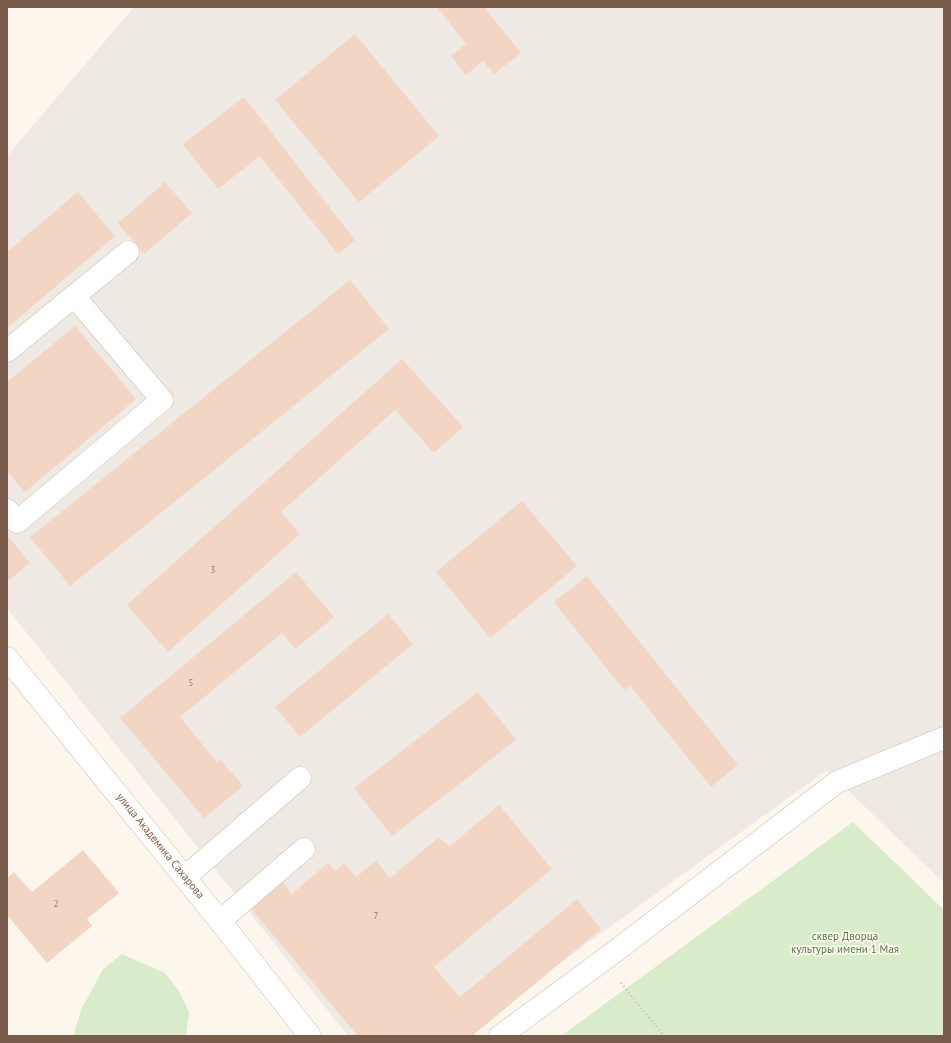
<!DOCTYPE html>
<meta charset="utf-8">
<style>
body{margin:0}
#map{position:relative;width:951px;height:1043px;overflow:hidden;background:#fdf6ec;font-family:"PT Sans",sans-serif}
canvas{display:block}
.frame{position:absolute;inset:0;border:8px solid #7a5c4d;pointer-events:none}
</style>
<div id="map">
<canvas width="951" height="1043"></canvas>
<div class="frame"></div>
</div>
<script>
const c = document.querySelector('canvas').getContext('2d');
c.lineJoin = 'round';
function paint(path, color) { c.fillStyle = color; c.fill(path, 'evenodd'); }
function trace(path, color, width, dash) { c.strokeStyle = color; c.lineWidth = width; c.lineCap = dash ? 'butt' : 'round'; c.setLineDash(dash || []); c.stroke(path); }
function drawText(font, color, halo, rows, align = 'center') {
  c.font = font + ' "PT Sans",sans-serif'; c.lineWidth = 3.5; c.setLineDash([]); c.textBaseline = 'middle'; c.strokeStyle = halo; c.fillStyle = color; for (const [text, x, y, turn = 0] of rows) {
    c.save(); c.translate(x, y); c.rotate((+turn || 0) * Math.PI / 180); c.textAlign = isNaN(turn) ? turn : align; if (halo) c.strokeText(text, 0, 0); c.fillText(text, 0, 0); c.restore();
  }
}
paint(new Path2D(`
 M134,7h810v876l-117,-113 -368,266h-111l-341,-428v-452z`), '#efe9e4');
paint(new Path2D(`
 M853,822l91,88v126h-383z
 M122,954l43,19 14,18 10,21 -3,24h-113l8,-26 22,-41z`), '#d8ecc9');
paint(new Path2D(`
 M437,7h47l37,46 -27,21 -11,-13 -17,14 -15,-19 15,-12z
 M355,34l84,102 -80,66 -84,-102z
 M244,97l111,143 -17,14 -78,-98 -42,33 -35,-45z
 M165,182l27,31 -48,41 -26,-31z
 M78,192l37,44 -108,92v-76z
 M350,280l39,49 -319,257 -40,-49z
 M75,326l61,73 -111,93 -18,-21v-89z
 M402,359l61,68 -29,26 -39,-43 -114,102 19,22 -132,118 -41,-47z
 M522,501l55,65 -87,72 -54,-66z
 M7,535l23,28 -21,17 -2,-2z
 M296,572l38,45 -39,32 -13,-16 -102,84 37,45 3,-3 23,27 -39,32 -84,-100z
 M587,576l151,189 -27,22 -81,-101 -6,4 -70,-88z
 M388,614l25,30 -113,93 -25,-30z
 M478,692l38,48 -124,96 -38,-48z
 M499,805l53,64 -118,98 26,30 117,-98 24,30 -129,107h-114l-111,-132 32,-26 13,16 36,-31 7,8 9,-8 12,14 20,-16 14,17 48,-40 12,8z
 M83,850l36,43 -32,26 5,7 -45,37 -40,-48v-37l7,-6 18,20z`), '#f3d5c3');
const minor = new Path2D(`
 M7,351l121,-99
 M7,510l10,12 145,-122 -88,-104
 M7,658l213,263 90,115
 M185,877l115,-99
 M220,921l84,-72
 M500,1036l109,-80 228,-174 107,-44`);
trace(minor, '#d1beb0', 23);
trace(new Path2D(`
 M621,983l43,53`), '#d9b8a5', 2.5, [1, 3]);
trace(minor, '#fff', 22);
drawText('9px', '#987a6a', null, [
 ["3",213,570],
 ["5",191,683],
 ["2",56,904],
 ["7",376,916]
]);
drawText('11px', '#7a5c4d', '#fffaf3', [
 ["улица Академика Сахарова",160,846,51]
]);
drawText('11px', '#537a41', '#fffaf3', [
 ["сквер Дворца",845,937],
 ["культуры имени 1 Мая",845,950]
]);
</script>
